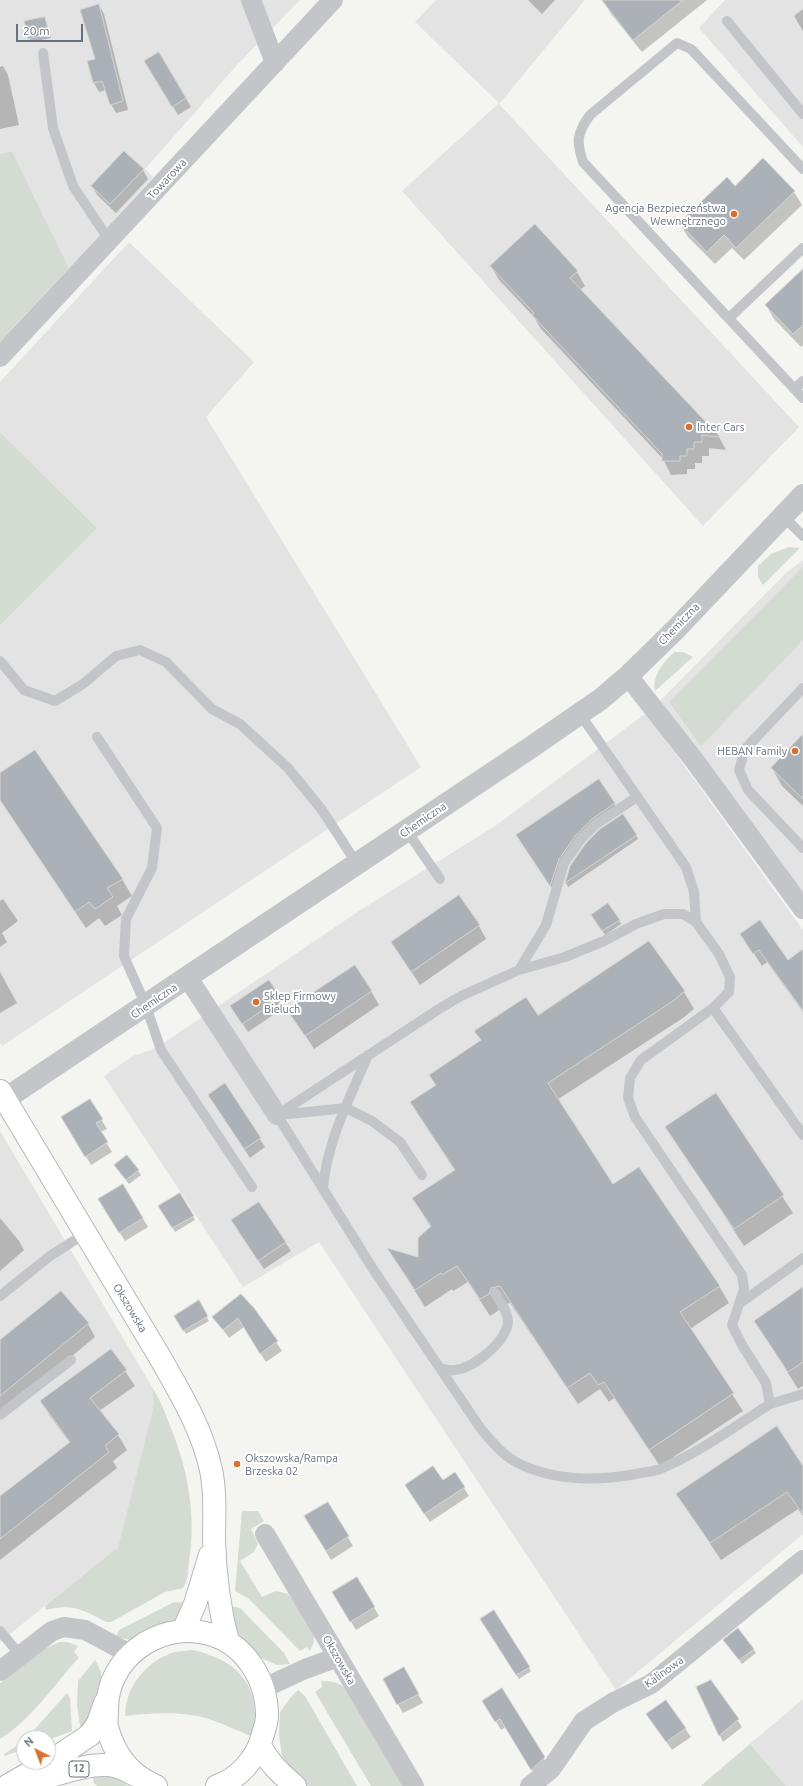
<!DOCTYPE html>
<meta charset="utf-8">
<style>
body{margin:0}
#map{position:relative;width:803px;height:1786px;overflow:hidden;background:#f4f4f1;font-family:Ubuntu,sans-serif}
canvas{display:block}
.north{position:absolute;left:16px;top:1730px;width:40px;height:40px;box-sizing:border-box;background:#fff;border:1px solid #c1c6cc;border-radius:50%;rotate:318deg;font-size:11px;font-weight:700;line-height:16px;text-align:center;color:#657080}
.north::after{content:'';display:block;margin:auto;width:14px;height:18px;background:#d96f2c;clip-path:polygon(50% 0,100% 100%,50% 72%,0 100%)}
.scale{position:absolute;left:16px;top:24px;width:67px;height:18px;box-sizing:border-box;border:2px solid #657080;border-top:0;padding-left:5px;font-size:12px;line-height:14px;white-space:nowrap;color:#657080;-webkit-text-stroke:3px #fff;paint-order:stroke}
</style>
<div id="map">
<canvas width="803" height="1786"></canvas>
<div class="north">N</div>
<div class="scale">20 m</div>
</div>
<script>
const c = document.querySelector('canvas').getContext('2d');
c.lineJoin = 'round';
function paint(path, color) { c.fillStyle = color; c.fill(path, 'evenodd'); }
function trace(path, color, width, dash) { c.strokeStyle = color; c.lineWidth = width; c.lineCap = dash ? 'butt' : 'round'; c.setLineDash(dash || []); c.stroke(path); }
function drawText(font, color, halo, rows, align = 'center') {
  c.font = font + ' Ubuntu,sans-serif'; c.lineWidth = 4; c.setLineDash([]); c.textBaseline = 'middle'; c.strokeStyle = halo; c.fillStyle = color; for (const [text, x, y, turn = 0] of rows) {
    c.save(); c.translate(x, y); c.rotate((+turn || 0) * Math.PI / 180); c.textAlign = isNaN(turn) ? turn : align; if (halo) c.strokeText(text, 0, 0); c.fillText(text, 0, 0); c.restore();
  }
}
paint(new Path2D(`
 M0,0h300l-64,66 -91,103 8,8 -84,91 -57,-117 -12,3z
 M436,0h149l-86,104 300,323 -96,99 -301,-335 97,-88 -84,-81z
 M725,0h78v147l-104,-119z
 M129,242l125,120 -48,55 215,350 -419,279 -2,-3v-417l97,-98 -97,-96v-50z
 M803,560v340l-145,-197 128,-130z
 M646,713l157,217v604l-187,156 -297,-448 -76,45 -139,-211 29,-20 18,-6 14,-8 197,-133 133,-83z
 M0,1131l152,256 2,17 -36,143 -118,95z
 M803,1699v87h-17l-36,-42z`), '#e2e3e2');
paint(new Path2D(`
 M12,151l57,117 -69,74v-188z
 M0,432l97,96 -97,98z
 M789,547l11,1 -37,37 -5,-8v-11l13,-12z
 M803,567v73l-102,106 -32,-44z
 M674,652h9l10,5 -38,34c-3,-16 9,-29 19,-39z
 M152,1387c7,11 12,22 16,34 19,44 29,93 21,141 -1,9 -1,19 -6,26l-18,4 -54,30h-5c-22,-12 -34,-19 -60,-12l-1,-4 73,-59 36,-143z
 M242,1511h16l6,10 -13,8 7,15 -4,8 -14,9 22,36 14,-6 12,3 12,16 14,25v7l-4,9 -3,-4 -7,4 -52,-53 -13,-7z
 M174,1602l13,1 -7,13 -5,5 -44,19 -15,-3 3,-7z
 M229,1606l11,2 44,45 6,11 -13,1 -16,-7 -23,-23 -9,-15z
 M59,1642h8l11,4 -4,6 5,5c-24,27 -48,63 -79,82v-56l38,-31z
 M193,1650c48,11 69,38 60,87 -15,-6 -29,-13 -44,-18 -27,-8 -56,-6 -84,-3 1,-5 0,-11 2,-15 5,-22 26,-43 48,-49 5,-1 12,-1 18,-2z
 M95,1660c18,29 -1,47 -14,73l-4,-28 1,-24z
 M321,1681c11,0 18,1 26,9l57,96h-33l-56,-94 7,-5z
 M298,1690l7,6 52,90h-49l-16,-13 -10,-17 -3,-22 1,-22 11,-15z
 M67,1693l3,5 2,33 -24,9v-2h-21z
 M24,1741v8l-19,7 -1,-2z
 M750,1744l36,42h-85l3,-3z
 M92,1774l19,1 17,11h-31l-3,-3z`), '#d4dbd2');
paint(new Path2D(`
 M528,0h27l-13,14z
 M603,0h104l-65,52 -31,-38z
 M99,5l5,9 24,96 -12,3 -5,-9 -5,-14 -7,2 -5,-9 -6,-21 9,-2z
 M803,9v22l-9,-15z
 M45,18l6,20 -20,4 -2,-4z
 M159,53l32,54 -13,8 -32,-54z
 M3,66l5,9 11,50 -19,4v-62z
 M143,170l5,9 -32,34 -19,-18 -5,-9z
 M735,187l59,5 8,13 -58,55 -12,-12 -17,16 -27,-27 -8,-13z
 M535,226l42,46 8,14 -5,4 139,147 7,13 -17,-2v8h-7v7h-7v6h-8v5l-16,1 -8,-16 -122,-130 -7,-12 -35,-37 -8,-14z
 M803,270v75l-2,2 -27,-28 -8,-14z
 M803,736v70l-21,-20 -10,-18z
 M0,775l122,104 10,17 -15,10 5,9 -17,11 -6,-8 -13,10 -86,-128z
 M599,781l18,27 -39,31 -25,50 -33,-49z
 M636,835l2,4 -70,48 -2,-4 5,-17z
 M3,899l15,22 -16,12 5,9 -7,5v-46z
 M595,919l24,1 2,4 -16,11z
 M479,926l7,13 -66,46 -28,-42z
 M741,934l46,28 16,-2v52l-36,-50 -5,4z
 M649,942l35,50 10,17 -11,9 -126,82 56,85 106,101 10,17 -39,26 53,82 -83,55 -46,-68 -5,4 -9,-13 -22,15 -68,-101 -9,2 -3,6 -8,5 -22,-34 -15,9 -1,-2 -27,18 -36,-57 30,8 12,-30 -18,-30 42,-27 -44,-68 25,-17 -6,-11 51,-34 -5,-10 62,-14z
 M0,972l17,31 -17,10z
 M371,991l8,14 -65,44 -25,-39z
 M280,998l5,9 -37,25 -11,-17z
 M716,1094l77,119 -49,33 -77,-119z
 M209,1095l51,44 5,8 -15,11z
 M90,1101l17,28 -7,3 12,20 -21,13 -28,-48z
 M127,1156l14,19 -12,9 -11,-14z
 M123,1185l25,42 -23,14 -20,-33z
 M179,1194l16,26 -20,12 -15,-26z
 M259,1203l32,48 -27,18 -27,-40z
 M0,1218l19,23 5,9 -24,21z
 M803,1289v97l-5,3 -43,-68z
 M198,1302l11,19 -23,13 -11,-18z
 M253,1308l29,43 -16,11 -22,-35 -15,11 -15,-21z
 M88,1324l7,13 -93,77 -2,-3v-69z
 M111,1350l24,36 -36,25 19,24 9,15 -14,11 4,7 -117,92v-62l70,-55 -20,-27 -9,-15z
 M803,1468v48l-5,-7 -77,51 -44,-66z
 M443,1482l21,6 5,8 -39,26 -19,-28z
 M328,1503l25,43 -22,14 -26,-43z
 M357,1578l22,38 -23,14 -23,-38z
 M494,1611l37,60 -12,8 -38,-60z
 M727,1644l26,5 3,4 -14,11z
 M404,1668l19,35 -20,10 -19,-34z
 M711,1681l31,46 -19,15 -26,-55z
 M502,1690l47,77 -12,11 -31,-51 -5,3 -12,-20z
 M666,1701l25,36 -19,13 -19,-27z`), '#0003');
const building = new Path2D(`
 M602,0h81l-50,40z
 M99,4l24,97 -13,4 -8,-24 -9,2 -6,-22 8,-2 -15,-49z
 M45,17l4,17 -21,5 -4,-18z
 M159,52l27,46 -14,9 -28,-46z
 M124,151l20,18 -34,35 -19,-18z
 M763,158l32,33 -59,57 -12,-13 -17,17 -28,-29 48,-46 8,9z
 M535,224l43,47 -8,7 150,159 -18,-2v7h-8v7h-7v7h-7v5h-18v-7l-130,-139 2,-2 -44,-47z
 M803,269v56l-10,9 -28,-29z
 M803,734v65l-32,-31z
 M35,750l88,129 -16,9 6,9 -18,12 -6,-7 -14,10 -75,-112v-27z
 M599,779l16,24 -23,16 -16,16 -17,24 -9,27 -34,-51z
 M623,814l14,21 -72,48 5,-17 16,-23 14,-14z
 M459,895l21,30 -69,47 -20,-30z
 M608,903l12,17 -18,11 -11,-16z
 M760,920l28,40 15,-11v62l-44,-61 -6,4 -13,-20z
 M649,941l36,50 -12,10 -125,82 65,101 26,-17 81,119 -40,26 54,81 -85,57 -45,-68 -6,3 -8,-12 -23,15 -67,-102 -9,2 -2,6 -9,5 -23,-33 -15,9 -1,-2 -26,17 -28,-42 31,9v-19l13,-12 -19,-28 43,-28 -45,-68 26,-17 -7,-10 52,-35 -7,-9 52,-34 12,18z
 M355,965l17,26 -67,45 -18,-26z
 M269,980l12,18 -39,26 -12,-18z
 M225,1083l36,55 -17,11 -36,-54z
 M716,1093l68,102 -50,34 -69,-102z
 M90,1099l13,20 -7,4 12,19 -23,15 -24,-40z
 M127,1155l12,15 -13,10 -12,-15z
 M123,1184l20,34 -24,15 -21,-34z
 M180,1193l14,23 -22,12 -14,-22z
 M259,1202l27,40 -28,19 -27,-41z
 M803,1287v75l-15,10 -34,-51z
 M61,1291l28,32 -89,73v-56z
 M241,1294l13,14 24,33 -18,13 -22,-36 -15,12 -11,-13z
 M199,1300l9,16 -25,15 -9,-15z
 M111,1349l16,21 -37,28 29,36 -14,12 4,6 -109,87v-43l70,-54 -30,-41z
 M777,1426l26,40v48l-16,-22 -77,51 -34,-49z
 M433,1466l10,14 12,-8 10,15 -41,27 -19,-29z
 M328,1502l21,34 -23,15 -22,-35z
 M357,1577l18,30 -25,15 -18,-30z
 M494,1610l36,57 -14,8 -36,-56z
 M738,1628l16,21 -15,11 -16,-20z
 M404,1667l15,27 -22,11 -14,-26z
 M711,1680l28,39 -20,17 -23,-49z
 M502,1688l43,69 -14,13 -31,-51 -5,3 -13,-21z
 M666,1700l20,28 -20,14 -20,-28z`);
paint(building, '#acb1b7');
trace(building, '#d5d6d4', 1);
const secondary = new Path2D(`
 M0,1091l158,263c21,37 44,74 53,116 5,23 3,47 3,69 1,35 5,69 14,103
 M183,1631l12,-27 15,-49`);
const trunk = new Path2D(`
 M260,1746c9,17 21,28 35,40
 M26,1784c24,-7 68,-25 92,-17 6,2 12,5 17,8
 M7,1786l50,-29 33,-22 8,-12 7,-20
 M156,1786c-6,-3 -13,-6 -19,-11 -15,-11 -25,-30 -30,-48 -1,-5 0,-12 0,-18 0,-50 50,-87 98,-76 39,8 62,46 62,83 0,7 -3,14 -5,21 -5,21 -24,42 -45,49`);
trace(secondary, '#b5b8bd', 24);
trace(trunk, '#b3b5b9', 24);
trace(new Path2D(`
 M727,21l76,93
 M43,53l10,75 20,58 36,54
 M803,169l-112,-120 -14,-6 -87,72c-13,18 -14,26 -7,47l220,236
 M729,318l74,-70
 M794,389l9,-8
 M783,516l20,20
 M0,661l24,29 31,11 28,-17 33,-28 24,-6 26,12 46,47 28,15 48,44 34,42 35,54
 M803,688l-58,61 -6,21 9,20 55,58
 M580,714l106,153 8,25 2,30
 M97,737l60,91 -5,40 -26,51 -2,37 22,50 15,44 91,137
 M407,831l33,48
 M664,914h19l13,8 23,32 11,23 -1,15 -16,16 -72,52 -11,18 -2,20 7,19 107,158 2,14 -12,36 10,20 24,38 4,21c-35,22 -71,49 -110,65 -8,3 -17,3 -24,5 -38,7 -79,7 -114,-9 -17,-7 -30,-23 -41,-36l-108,-160 -96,-154 162,-106 22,-13 58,-26 46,-13 39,-16 32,-17z
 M519,970l27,-45 18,-62 17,-24 15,-15 41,-27
 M713,1008l90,127
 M279,1115l67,-7 26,13 28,21 22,33
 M323,1188c4,-47 27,-90 45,-133
 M0,1296l50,-40 36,-23
 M739,1304l64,-46
 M440,1368c4,1 10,3 15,2 19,-2 51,-28 53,-48 0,-10 -8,-21 -13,-29
 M770,1404l33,-10
 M0,1415l71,-55
 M0,1631l20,24`), '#c3c5c9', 10);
trace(new Path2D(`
 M251,0l24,63
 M0,357l333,-357
 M628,676l66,84 109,149
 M188,978l89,137
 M265,1534l149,252
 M0,1671l52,-40 12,-4 21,3 45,24
 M264,1688l41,-19 33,-12
 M530,1786l21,-17 33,-48 30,-19 37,-18 152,-124`), '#c3c5c9', 20);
trace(new Path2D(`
 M5,1099l525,-351 71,-49 27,-23 48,-47 127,-134`), '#c3c5c9', 22);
trace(secondary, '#fff', 22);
trace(trunk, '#fff', 22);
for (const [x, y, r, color] of [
 [734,214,4,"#d96f2c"],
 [689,427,4,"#d96f2c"],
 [795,751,4,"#d96f2c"],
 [256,1002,4,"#d96f2c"],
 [237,1464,4,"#d96f2c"]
]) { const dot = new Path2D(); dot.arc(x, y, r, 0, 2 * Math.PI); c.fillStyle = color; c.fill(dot); trace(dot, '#fff', 1.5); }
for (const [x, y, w] of [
 [79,1769,20]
]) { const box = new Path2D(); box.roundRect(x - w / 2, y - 8, w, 16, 3); c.fillStyle = '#fff'; c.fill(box); trace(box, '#657080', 1); }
drawText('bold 10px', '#657080', null, [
 ["12",79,1769]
]);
drawText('11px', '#657080', '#fff', [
 ["Towarowa",167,179,-47],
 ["Chemiczna",679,624,-46],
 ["Chemiczna",423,820,-34],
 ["Chemiczna",154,1001,-34],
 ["Okszowska",130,1308,59],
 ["Okszowska",339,1660,60],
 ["Kalinowa",664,1672,-36]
]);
drawText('11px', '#657080', '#fff', [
 ["Agencja Bezpieczeństwa",726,208,"right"],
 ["Wewnętrznego",726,221,"right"],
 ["Inter Cars",697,427],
 ["HEBAN Family",787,751,"right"],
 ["Sklep Firmowy",264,996],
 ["Bieluch",264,1009],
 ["Okszowska/Rampa",245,1458],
 ["Brzeska 02",245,1471]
], 'left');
</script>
